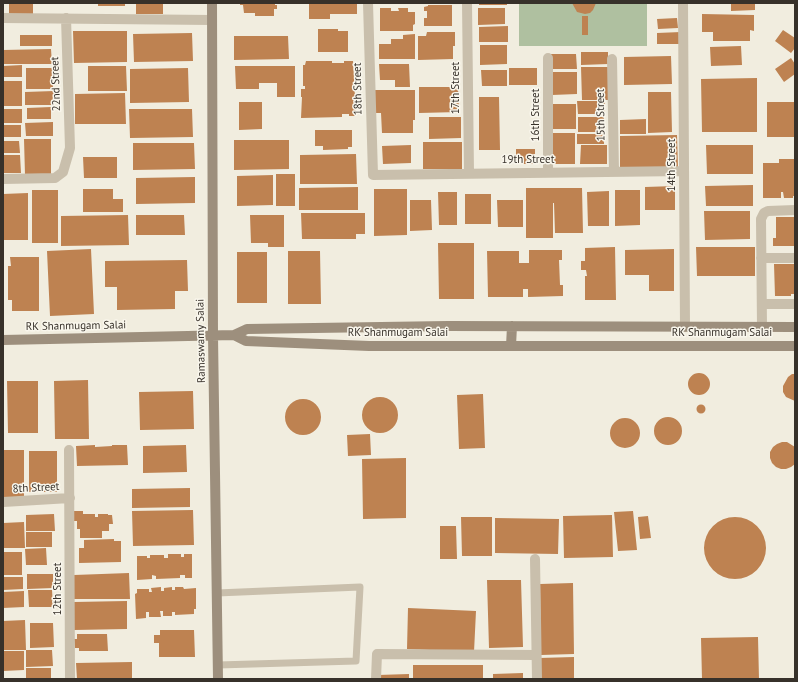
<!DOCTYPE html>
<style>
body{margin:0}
#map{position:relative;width:798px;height:682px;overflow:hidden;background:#f1eddf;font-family:"PT Sans",sans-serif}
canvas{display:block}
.frame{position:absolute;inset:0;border:4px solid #37312a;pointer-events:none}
</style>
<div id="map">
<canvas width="798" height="682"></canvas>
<div class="frame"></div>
</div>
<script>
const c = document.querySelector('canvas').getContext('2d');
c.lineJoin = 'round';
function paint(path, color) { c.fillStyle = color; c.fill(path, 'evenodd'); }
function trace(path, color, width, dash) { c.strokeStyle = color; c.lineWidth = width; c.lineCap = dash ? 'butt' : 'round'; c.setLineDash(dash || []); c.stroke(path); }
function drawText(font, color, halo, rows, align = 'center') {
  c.font = font + ' "PT Sans",sans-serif'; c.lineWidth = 3; c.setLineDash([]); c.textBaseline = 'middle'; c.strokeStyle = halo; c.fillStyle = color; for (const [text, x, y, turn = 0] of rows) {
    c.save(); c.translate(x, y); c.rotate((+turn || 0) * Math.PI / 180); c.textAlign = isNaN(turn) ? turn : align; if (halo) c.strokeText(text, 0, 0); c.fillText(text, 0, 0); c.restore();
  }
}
paint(new Path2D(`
 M519,3h128v43h-128z`), '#afc0a0');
paint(new Path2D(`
 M9,3h24v11h-24z
 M98,3h27v3h-27z
 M136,3h27v11h-27z
 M240,3h35v2h2v4h-3v7h-19v-3h-11l-1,-8h-3z
 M309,3h48v11h-27v5h-21z
 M479,3h28v2h-28z
 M572,3h24l-3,7 -3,3 -5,1 -8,-2z
 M731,3h24v7l-24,1z
 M428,5h24v21h-28v-8h3v-7h-3v-4l4,-1z
 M380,8h11v3h8l-1,-3h10v4h7v12l-2,1v6h-33z
 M478,8h27v16l-27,1z
 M702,14l52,1v16l-4,-1v11h-37v-9h-11z
 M582,16h6v19h-6z
 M677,18l1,10 -20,1 -1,-10z
 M508,26v16h-29v-15z
 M318,29h20v2h10v21h-30z
 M783,30l12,8v10l-4,5 -16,-12z
 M73,31h54v31l-53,1z
 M427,32h28v14h-2v13l-35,1v-24h8z
 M681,32v12h-24v-11z
 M192,33l1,28 -59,1 -1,-28z
 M415,34v25h-36v-15h12v-5h12v-4z
 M20,35h32v11h-32z
 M234,36h54l1,23 -55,1z
 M480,45h27v19l-27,1z
 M741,46l1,19 -31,1 -1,-19z
 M51,49l1,15h-49v-14z
 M581,52h27v12l-27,1z
 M550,54h26l1,15h-26z
 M671,56l1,28 -48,1v-28z
 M791,58l4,6v10l-11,8 -9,-13z
 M306,61h26v2h12v-2h9l3,55h-7v-2h-7v3l-41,1 1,-21h-1v-8h4v-3h-2v-21h2z
 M379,64h30l1,23h-15v-7h-15z
 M22,65v12h-19v-11z
 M88,66h38l1,25h-39z
 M235,66h60v31h-18v-14h-18v6h-23z
 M581,67h27v33h-26z
 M26,68h27v21h-27z
 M188,68l1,34 -59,1v-34z
 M509,68h28v17h-28z
 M481,70h26v16h-25z
 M552,72h25v22l-25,1z
 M757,78v54h-55l-1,-53z
 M3,81h19v25h-19z
 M419,87h39l1,25 -40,1z
 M374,90h41v30h-2v13h-31l-1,-20h-6z
 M54,91v14h-29v-13z
 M648,92h23l1,40 -24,1z
 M125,93l1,31h-51v-30z
 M479,97h20l1,53h-21z
 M577,101h28v13h-27z
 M239,102h23v27l-23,1z
 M767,102h28v35h-28z
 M551,104h25v25h-25z
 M51,107v12h-24v-11z
 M3,109h19v14h-19z
 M129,109h63l1,28 -63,1z
 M429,117h32v21l-32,1z
 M578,117h26v15h-26z
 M646,119v15h-26v-14z
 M53,122v14h-27l-1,-13z
 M3,125h18v12h-18z
 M315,130h37v17h-4v2l-25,1v-4h-8z
 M550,133h25v31h-25z
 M577,134h27v10h-27z
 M677,135l1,32h-58v-31z
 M24,139h27v35l-26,1z
 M234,140h55v29l-55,1z
 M3,141h16l1,12h-17z
 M423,142h39v27h-39z
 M133,143h61l1,26 -62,1z
 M411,145v18l-28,1 -1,-18z
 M581,145h26v19h-27z
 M706,145h47v29h-46z
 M516,149h19v15h-19z
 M356,154l1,30h-57v-29z
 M3,155h17l1,18h-18z
 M83,157h34v21h-33z
 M779,159h16v37h-2v2h-9l-1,-6h-2v6h-18v-35h16z
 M276,174h19v32h-19z
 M273,175v30l-36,1v-30z
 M195,177v26l-59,1v-26z
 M753,185v21h-47l-1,-20z
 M675,186v24h-30v-23z
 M358,187v23h-59v-22z
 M526,188h56l1,45h-28l-1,-30h-1v35h-27z
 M83,189h30v10h10v13h-40z
 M374,189h33v46l-33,1z
 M32,190h26v53h-26z
 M615,190h25v35l-25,1z
 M609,191v35h-21l-1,-34z
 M438,192h19v33h-18z
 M28,193v47h-25v-46z
 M465,194h26v30h-26z
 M410,200h21l1,30 -22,1z
 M497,200h26v27h-25z
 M704,211h46v28l-45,1z
 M301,213h64v21h-9v5h-54z
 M128,215l1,30 -68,1v-30z
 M136,215h48l1,20h-49z
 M250,215h34v32h-16v-4h-17z
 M776,217h19v29h-22v-8h3z
 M438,243h36v56h-35z
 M615,247l1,53h-31v-24h2l-1,-6h-5v-9h4v-13z
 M696,247h59v29h-58z
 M91,249l3,65 -44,2 -3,-65z
 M674,249v42h-25v-16h-24v-25z
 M529,250h33v10h-3l1,25h3v11l-35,1v-8h-5v8h-35l-1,-46h32v12h10z
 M288,251h32l1,53h-33z
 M237,252h30v51h-30z
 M10,257h29v54h-27v-11h-4v-34h3z
 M187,260l1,31h-13v18l-58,1v-23h-12v-26z
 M774,264h21v30h-4v2h-16z
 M688 384a11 11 0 1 1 22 0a11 11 0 1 1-22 0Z
 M792,374h3v27l-9,-4 -3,-5v-6l5,-9z
 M88,380l1,59h-34l-1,-58z
 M7,381h31v52h-30z
 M193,391l1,38 -54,1 -1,-38z
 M483,394l2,54 -26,1 -2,-54z
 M362 415a18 18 0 1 1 36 0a18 18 0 1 1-36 0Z
 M285 417a18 18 0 1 1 36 0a18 18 0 1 1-36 0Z
 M696.5 409a4.5 4.5 0 1 1 9 0a4.5 4.5 0 1 1-9 0Z
 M654 431a14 14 0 1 1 28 0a14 14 0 1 1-28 0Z
 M610 433a15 15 0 1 1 30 0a15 15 0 1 1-30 0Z
 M370,434l1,21 -23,1 -1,-21z
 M782,442h5l8,5v17l-4,3 -5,2h-5l-5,-2 -4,-4 -2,-5v-6l3,-5 4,-3z
 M95,445v2l17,-1v-1h15l1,20 -51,1 -1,-20z
 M186,445l1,27 -44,1v-27z
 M3,450h21v47h-21z
 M29,451h28v41h-28z
 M406,458v60l-43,1 -1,-60z
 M190,488v19l-58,1v-19z
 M193,510l1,35 -61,1 -1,-35z
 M74,511h9v3h12v3h3v-3h10v1h4l1,9h-4v7h-7v7h-22v-9h-3v-8h-3z
 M633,511l4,39 -19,1 -4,-39z
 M54,514l1,17h-29v-16z
 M612,515l1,42 -49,1 -1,-42z
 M648,516l3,22 -11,1 -2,-22z
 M461,517h31v39h-30z
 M704 548a31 31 0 1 1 62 0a31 31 0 1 1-62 0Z
 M495,518l64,1 -1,35 -63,-1z
 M24,522l1,26h-22v-25z
 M440,526h16l1,33h-17z
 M26,532h26v15h-26z
 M114,539v2h7v21l-42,1v-15h5v-8z
 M46,548l1,17h-21l-1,-16z
 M3,552h19v23h-19z
 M168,554h13v3h3v-3h8v24h-7v-3h-5v3l-24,1v-3l-4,-1v4l-15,1v-24h10v2h3v-3h14v3h4z
 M129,573l1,26h-56v-24z
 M27,574h26v14l-26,1z
 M3,577h20v12l-20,1z
 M487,580h34l2,67 -34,1z
 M573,583l1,71 -33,1 -1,-71z
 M161,587v4h3v-3l8,-1v3h3v-3h8l1,2 12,-1v21h-2v5l-19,1v-3h-3v4h-9v-5h-3l1,6h-12v-5h-3v6l-10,1 -1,-25 2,-1v-4h12v3h3l-1,-4z
 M28,590h24l1,17h-24z
 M24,591v16l-21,1v-16z
 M127,601v28l-53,1v-28z
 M408,608l68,3 -2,41 -67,-3z
 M25,620l1,30h-23v-29z
 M30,623h23l1,24 -24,1z
 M160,630h34l1,27h-36v-14h-5v-8h6z
 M77,634h30l1,17h-29v-3h-4l-1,-9h3z
 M758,637l1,42h-57l-1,-41z
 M26,650h26l1,16 -27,1z
 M3,651h21v19l-21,1z
 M574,657v22h-35v-21z
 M132,662v17h-55l-1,-16z
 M413,665h70v14h-70z
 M26,668h25v11h-25z
 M523,673v6h-30v-5z
 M409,674v5h-31v-4z`), '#be8251');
trace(new Path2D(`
 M217,593l143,-6 -4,74 -138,4`), '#c9bfac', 7);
trace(new Path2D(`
 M368,3l5,172 311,-4
 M467,3l2,170
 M683,3l2,324
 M3,18l209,2
 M548,58v114
 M612,59l2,113
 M3,179l52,-1 8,-6 7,-24 -4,-130
 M761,258h34
 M762,304h33
 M762,327l-1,-108 3,-6 4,-2 27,-1
 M69,450l1,229
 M3,502l67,-4
 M535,559l2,120
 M376,679l1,-25 159,1`), '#c9bfac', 10);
trace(new Path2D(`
 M212,3l1,333 5,343
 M234,335l13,-6 201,-3 347,1
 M3,340l231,-5 12,6 123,5h426
 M511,346l1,-20`), '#9d8f7d', 10);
drawText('11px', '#37312a', '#f9f6ec', [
 ["22nd Street",56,84,-92],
 ["17th Street",456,88,-90],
 ["18th Street",358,89,-91],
 ["16th Street",536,115,-90],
 ["15th Street",601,115,-91],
 ["19th Street",528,160],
 ["14th Street",672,165,-90],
 ["RK Shanmugam Salai",76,326,-1],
 ["RK Shanmugam Salai",398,333],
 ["RK Shanmugam Salai",722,333],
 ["Ramaswamy Salai",201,341,-91],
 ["8th Street",36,488,-3],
 ["12th Street",58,589,-90]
]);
</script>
